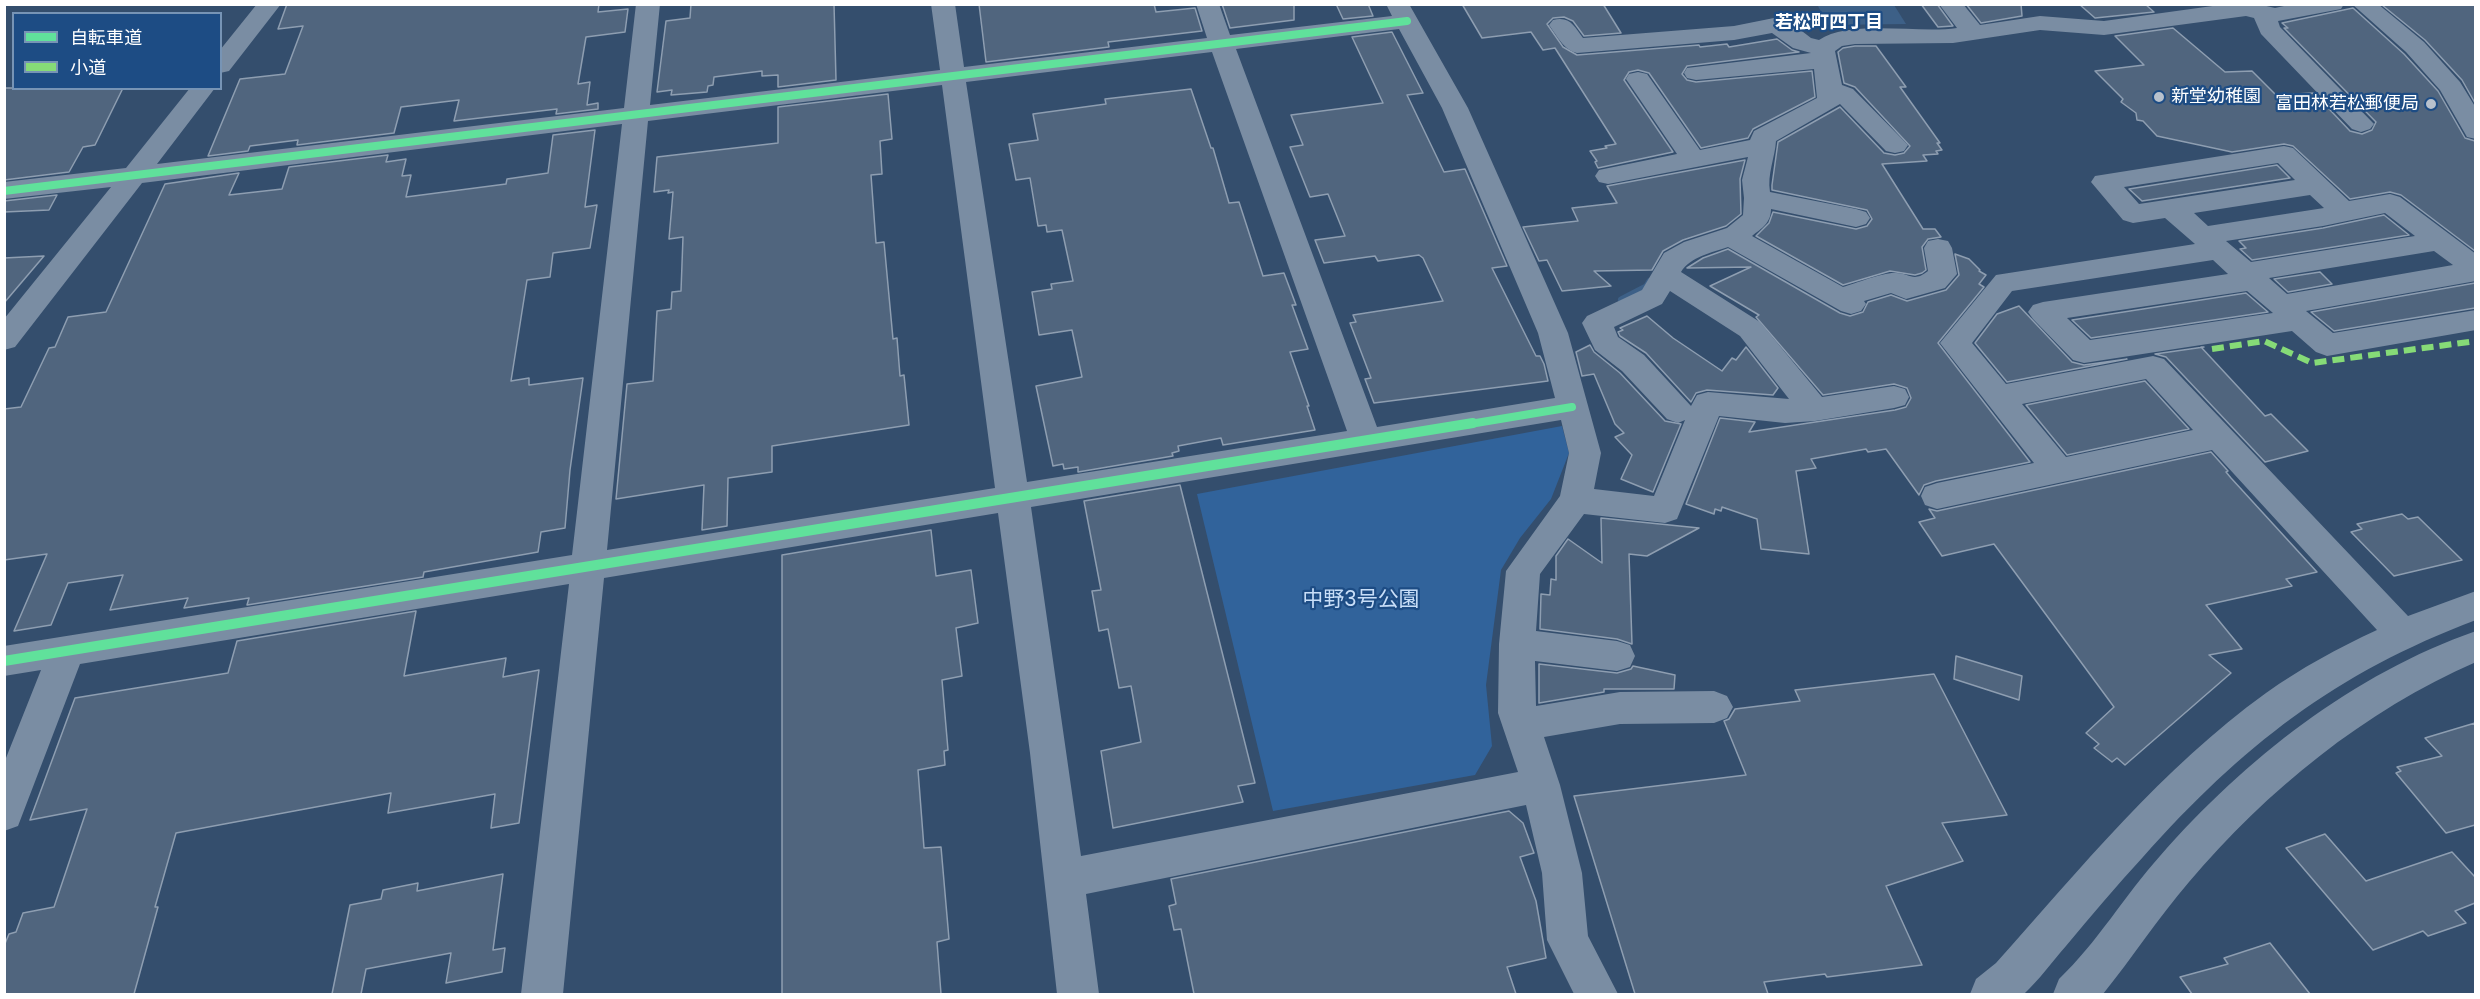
<!DOCTYPE html>
<meta charset="utf-8">
<style>
body{margin:0}
#map{position:relative;width:2480px;height:999px;overflow:hidden;background:#344e6d;font-family:Poppins,"Noto Sans JP",sans-serif}
canvas{display:block}
.frame{position:absolute;inset:0;border:6px solid #fff;pointer-events:none}
.legend{position:absolute;left:12px;top:12px;width:210px;height:78px;box-sizing:border-box;background:#1d4c84;border:2px solid #7794b5;margin:0;padding:8px 10px;list-style:none;font-size:18px;color:#fff}
.legend li{display:flex;align-items:center;gap:12px;height:30px}
.legend b{width:30px;border:2px solid #7794b5}
</style>
<div id="map">
<canvas width="2480" height="999"></canvas>
<div class="frame"></div>
<ul class="legend">
<li><b style="height:8px;background:#60e19b"></b>自転車道</li>
<li><b style="height:8px;background:#86db77"></b>小道</li>
</ul>
</div>
<script>
const c = document.querySelector('canvas').getContext('2d');
c.lineJoin = 'round';
function paint(path, color) { c.fillStyle = color; c.fill(path, 'evenodd'); }
function trace(path, color, width, dash) { c.strokeStyle = color; c.lineWidth = width; c.lineCap = dash ? 'butt' : 'round'; c.setLineDash(dash || []); c.stroke(path); }
function drawText(font, color, halo, rows, align = 'center') {
  c.font = font + ' Poppins,"Noto Sans JP",sans-serif'; c.lineWidth = 4.5; c.setLineDash([]); c.textBaseline = 'middle'; c.strokeStyle = halo; c.fillStyle = color; for (const [text, x, y, turn = 0] of rows) {
    c.save(); c.translate(x, y); c.rotate((+turn || 0) * Math.PI / 180); c.textAlign = isNaN(turn) ? turn : align; if (halo) c.strokeText(text, 0, 0); c.fillText(text, 0, 0); c.restore();
  }
}
paint(new Path2D(`
 M1562,426l7,27 -18,46 -31,39 -19,32 -15,115 6,61 -17,29 -202,36 -76,-317z`), '#31639b');
paint(new Path2D(`
 M1894,5l12,19 -78,1 -10,-19z`), '#3d6087');
trace(new Path2D(`
 M1622,300l25,-13 3,-5`), '#3d6087', 8);
const building = new Path2D(`
 M287,4h312l-1,8 30,-3 -3,23 -39,5 -8,47 12,-2 -3,23 11,-2v6l-42,5 1,-5 -103,12 5,-21 -58,7 -7,26 -97,12 1,-5 -48,6 -2,5 -40,5 32,-77 45,-5 18,-48 -25,3z
 M691,4h143l2,76 -58,7v-12l-16,1v-5l-48,6 -1,8 -5,1 -1,6 -36,3 1,-5 -15,2 9,-71 24,-3z
 M979,4h175l2,8 39,-4 7,23 -94,11 1,5 -123,15z
 M1222,4h72v16l-64,8z
 M1336,4h32l5,12 -30,3z
 M1462,4h141l18,29 -37,3 -11,-15 -9,-4 -11,1 -6,6 16,23 14,8 122,-10 1,2 27,-3 2,3 48,-8 15,11 7,2 -112,14 -5,8 5,6 9,2 116,-11 3,26 -62,32 -5,9 -47,10 -52,-75 -11,-3 -9,2 -5,8 49,72 -75,16 -3,-6 2,-1 -7,-10 17,-3 -2,-2 11,-2 -61,-96 -12,2 -12,-18 -49,6z
 M1921,4h16l16,22 -15,1z
 M1966,4h55l1,12 -41,7z
 M2079,4h66l9,8 -59,6z
 M2475,4v99l-13,-23 -37,-40 -43,-35z
 M2353,8l51,46 34,37 27,47 10,3v110l-74,-56 -11,-3 -40,7 -57,-53 -9,-2 -52,8 -75,-16 -14,-15 -6,-1 -1,-7 -15,-11 2,-3 -28,-28 49,-6 -29,-29 58,-8 52,44 27,-1 24,24 38,-2 36,38 12,3 10,-4 4,-8 -92,-94h4l-6,-5z
 M1392,32l31,61 -16,2 37,77 21,-3 42,97 -15,2 44,88h4l4,8 4,17 -174,22 -9,-24 6,-1 -21,-55 6,-1 -3,-7 90,-14 -20,-43 -4,-3 -41,6 -3,-5 -51,7 -9,-23 30,-4 -17,-42 -18,3 -20,-50 13,-2 -12,-30 92,-12 -31,-66z
 M1855,46h21l30,41h-6l40,56h-3l5,7 -6,1 2,3 -15,1 4,6 -45,3 41,65h12l6,8 -13,2 -6,8 4,23 -4,3 -7,2 -25,-4 -47,14 -87,-49 13,-13 4,-11 83,17 11,-3 5,-7 -5,-9 -95,-20v-5l6,-43 62,-35 44,46 11,2 9,-2 6,-7 -55,-59 -11,-4 -6,-31 5,-4z
 M4,88h119l-28,57 -12,2 -14,25 -65,8z
 M1191,89l20,59h2l16,55 10,-1 24,74 21,-3 12,32h-4l16,44 -18,3 19,54h-2l8,24 -92,15 -2,-7 -43,8 1,5 -7,2 1,3 -95,16v-5l-14,2 -1,-5 -10,2 -17,-80 46,-9 -10,-47 -33,5 -7,-43 20,-3 -1,-5 22,-3 -11,-51 -15,2 -1,-7 -8,1 -8,-48 -14,2 -7,-36 29,-4 -5,-26 73,-10 -1,-5z
 M888,94l4,45 -12,2 2,33 -11,1 5,68 8,-1 9,97 4,-1 3,38 4,-1 5,50 -137,21v26l-44,6 -1,48 -25,4 2,-45 -88,14 11,-115 26,-3 4,-70 14,-2 1,-17 9,-1 2,-54 -14,2 4,-47 -5,1 1,-3 -15,2 3,-35 121,-14v-36z
 M595,130l-10,77 12,-2 -7,43 -37,5 -3,24 -23,3 -16,101 18,-3v7l54,-7 -13,92 -5,58 -24,4 -3,20 -114,20 -1,5 -176,28 2,-7 -65,10 4,-10 -78,12 13,-35 -55,8 -17,42 -37,6 33,-77 -43,6v-151l17,-2 28,-59 6,-1 13,-30 38,-5 59,-128 74,-11 -10,22 53,-6 7,-22 99,-12 -2,7 20,-3 -4,17 9,-1 -5,22 100,-13 1,-5 41,-6 5,-38z
 M1745,160l-5,19 1,35 -15,12 -43,14 -20,11 -11,19 -58,1 17,15 -49,5 -15,-31 -8,1 -16,-34 55,-6 -6,-13 45,-5 -10,-17z
 M2277,165l13,13 -148,23 -13,-12z
 M57,195l-8,15 -45,2v-11z
 M2384,215l25,20 -157,25 -12,-11 6,-1 -7,-7 84,-13z
 M1728,249l112,64 10,3 13,-4 5,-10 23,-7 16,6 39,-11 13,-15 -4,-21 14,5 11,11 -1,1 7,4 -7,9 5,3 -46,56 92,119 -94,19 -12,4 -5,10 -33,-46 -18,3 -2,-3 -55,10 5,9 -20,3 13,83 -48,-5 -4,-30 -35,-12 -1,4 -6,-2 -1,5 -28,-10 34,-86 35,4 -6,10 146,-22 11,-3 5,-9 -4,-10 -13,-4 -71,11 -67,-78 3,-2 -49,-29 41,-19 -64,1 16,-10z
 M44,256l-40,47v-45z
 M2320,272l12,12 -44,8 -14,-13z
 M2475,283v25l-141,23 -23,-19z
 M2246,293l22,19 -177,26 -19,-18z
 M2019,306l53,56 12,3 43,-6 -120,23 -32,-39 22,-29z
 M1647,316l26,22 49,33 10,-13 4,2 10,-13 32,41 -5,7 -66,-5 -11,3 -5,9 -45,-49 -26,-17 -2,-4 5,-2 -3,-2z
 M1590,345l4,7 26,21 45,48 16,3 -28,68 -32,-13 11,-24 -17,-18 9,-4 -9,-9 -21,-50 -12,2 -6,-24z
 M2201,347l64,69 6,-2 37,37 -43,11 -99,-105 -11,-3 49,-7z
 M2145,381l44,48 -122,26 -41,-50z
 M2211,452l17,19 -2,1 5,6 86,94 -31,7 6,7 -86,19 36,44 -33,6 22,18 -106,92 -8,-7 -5,4 -18,-14 5,-4 -13,-11 28,-26 -120,-163 -52,12 -23,-34 16,-4 -6,-9 8,2z
 M1180,485l75,298 -17,3 5,16 -130,26 -12,-77 40,-9 -10,-56 -12,2 -11,-59 -9,2 -7,-40 9,-1 -17,-89z
 M2402,514l6,5 10,-2 44,43 -68,16 -43,-44 11,-3 -5,-5z
 M1601,518l98,10 -52,28 -18,-2 3,90 -15,-5 -77,-10 1,-35 9,1 1,-16 5,1v-24l12,-17 34,24z
 M931,530l5,46 35,-6 7,53 -22,5 6,48 -20,4 6,70 -4,1 1,14 -27,5 6,78 17,-1 8,92 -12,3 4,52h-159v-439z
 M416,611l-12,65 102,-18 -3,19 36,-7 -20,153 -28,5 4,-34 -107,19 3,-20 -215,40 -21,74h3l-24,87h-130v-48l5,-12 7,-2 7,-19 31,-6 33,-98 -57,11 45,-122 153,-25 9,-32z
 M1956,656l66,20 -3,24 -65,-21z
 M1539,664l78,9 14,-4 2,-3 42,9 -1,14h-70v3l-65,11z
 M1934,674l73,141 -65,8 21,38 -77,25 36,79 -95,12 -2,-3 -61,8 4,12h-133l-61,-198 172,-21 -22,-54 5,-2 6,-10 65,-8 -5,-11z
 M2475,723v102l-29,8 -50,-60 5,-2 -4,-4 45,-11 -17,-18z
 M1509,811l14,12 11,30 -14,4 16,44 10,57 -39,9 9,27h-322l-13,-65 -7,1 -5,-24 7,-2 -5,-25z
 M2325,834l41,47 86,-29 23,25v26l-20,8 11,12 -38,13 -5,-5 -50,19 -87,-102z
 M503,874l-10,76 12,-2 -3,24 -56,11 5,-30 -85,16 -5,25h-29l18,-89 31,-6 2,-9 35,-7 -1,8z
 M2270,943l40,51h-118l-12,-17 48,-13 -4,-6z`);
paint(building, '#50657e');
trace(building, '#8e9eb1', 1.5);
paint(new Path2D(`
 M257,4h24l-52,67 -9,2v-23z
 M636,4h24l-10,101 290,-35 -9,-66h24l9,63 243,-29 -11,-34h23l11,31 162,-19 -6,-12h23l59,104 100,225 33,120 -7,36 60,7 31,-76 -7,3 -11,-4 -45,-48 -27,-21 -13,-27 5,-7 55,-26 22,-37 20,-11 43,-14 16,-13 1,-17 -2,-18 6,-23 -140,27 -9,-2 -4,-6 4,-6 78,-16 -51,-75 3,-5 9,-2 9,2 53,76 50,-10 4,-9 63,-33 -3,-29 -118,11 -9,-2 -3,-5 3,-5 124,-15 -18,-5 -21,-15 -38,7 -157,13c-13,-3 -20,-17 -28,-28l4,-5c17,-4 21,6 30,18l151,-12 40,-8 20,7 17,13 8,2c31,-21 100,-6 138,-12l-18,-24h24l17,21 60,-9 64,5 123,-17h31l17,4 18,-4h51l-3,5 -63,12 2,6 94,97 -4,5 -9,3 -9,-3 -91,-95 -7,-16 -8,-2 -142,19 -64,-5 -87,13 -98,1 -13,2 -7,5 7,34 11,4 55,56 -4,6 -9,2 -9,-2 -46,-47 -64,37c-1,17 -9,33 -6,51l86,17 10,3 4,6 -4,6 -10,3 -85,-18c0,14 -9,19 -19,27l91,51c14,-4 40,-15 53,-14 14,0 17,10 32,-2l-4,-23 4,-7 10,-2 10,2 4,7 5,26 -12,14 -39,11 -15,-6 -27,8 2,3 -5,7 -10,3 -10,-3 -113,-64c-15,5 -38,10 -47,25l79,50 62,75 72,-11 11,3 4,8 -4,8 -11,3 -79,13 -30,2 -66,-7 -42,103 -12,4 -81,-9 -44,60 -4,57 81,10 13,4 5,11 -5,11 -13,4 -82,-10 1,45 84,-14 94,-1 13,5 6,11 -6,11 -13,5 -94,1 -76,13 16,48 22,88 6,63 30,58h-44l-27,-54 -5,-67 -16,-68 -440,89 13,100h-42l-27,-241 -32,-240 -394,65 -41,416h-42l48,-410 -489,80 -62,162 -14,5v-68l37,-93 -37,6v-30l568,-91 50,-431 -480,59 -127,164 -11,3v-31l107,-132 -107,12v-17l122,-14 64,-80h25l-58,76 467,-56zM1399,29l43,79 96,225 17,65 -178,29 -141,-378zM1212,52l135,379 -320,51 -61,-400zM942,85l53,403 -388,62 41,-429zM1670,291l70,45 49,63 -81,-7 -11,3 -6,11 -47,-51 -26,-18 -4,-10 48,-23zM1561,420l8,33 -9,43 -54,75 -7,73 -1,69 20,59 -437,84 -50,-349z
 M2352,4h26l46,38 36,40 16,26v31l-9,-2 -27,-47 -34,-38z
 M2284,146l9,2 56,53 41,-7 10,3 76,57v27l-170,30 27,22 143,-23v20l-149,26 -11,-4 -24,-21 -208,32 -11,-3 -40,-41 -5,-7 5,-7 10,-3 185,-28 -15,-14 -201,31 -40,52 34,41 147,-28 11,3 244,257 68,-25v29c-141,53 -234,126 -333,237 -27,29 -52,59 -77,89 -14,16 -27,34 -42,48h-54l6,-15 20,-16c85,-95 166,-195 270,-270 35,-25 72,-45 111,-63l-165,-180 -275,59 -12,-4 -4,-9 4,-9 12,-4 97,-20 -94,-120 56,-68 199,-31 -30,-26 -32,5 -10,-3 -32,-38 4,-6zM2278,163l17,17 -156,24 -15,-17zM2310,195l14,13 -116,18 -14,-13zM2385,213l30,23 -164,26 -25,-21 97,-15zM2434,251l19,14 -166,29 -18,-16zM2247,291l26,22 -183,27 -23,-22zM2146,379l47,51 -127,27 -44,-53z
 M2476,631v31c-112,49 -209,128 -287,220 -31,36 -57,76 -86,112h-50l6,-15c38,-36 66,-84 101,-123 85,-97 193,-182 316,-225z`), '#7a8da3');
trace(new Path2D(`
 M2212,349l52,-8 48,22 164,-22`), '#86db77', 6, [12, 6]);
trace(new Path2D(`
 M4,191l1403,-170
 M1464,425l108,-18`), '#60e19b', 8);
trace(new Path2D(`
 M4,661l1469,-238`), '#60e19b', 10);
for (const [x, y, r, color] of [
 [2159,97,6,"#b8c1cc"],
 [2431,104,6,"#b8c1cc"]
]) { const dot = new Path2D(); dot.arc(x, y, r, 0, 2 * Math.PI); c.fillStyle = color; c.fill(dot); trace(dot, '#1d4c84', 2); }
drawText('bold 18px', '#fff', '#1d4c84', [
 ["若松町四丁目",1829,23]
]);
drawText('18px', '#fff', '#1d4c84', [
 ["新堂幼稚園",2171,97],
 ["富田林若松郵便局",2419,104,"right"]
], 'left');
drawText('21px', '#c8def8', '#1d4c84', [
 ["中野3号公園",1361,601]
]);
</script>
